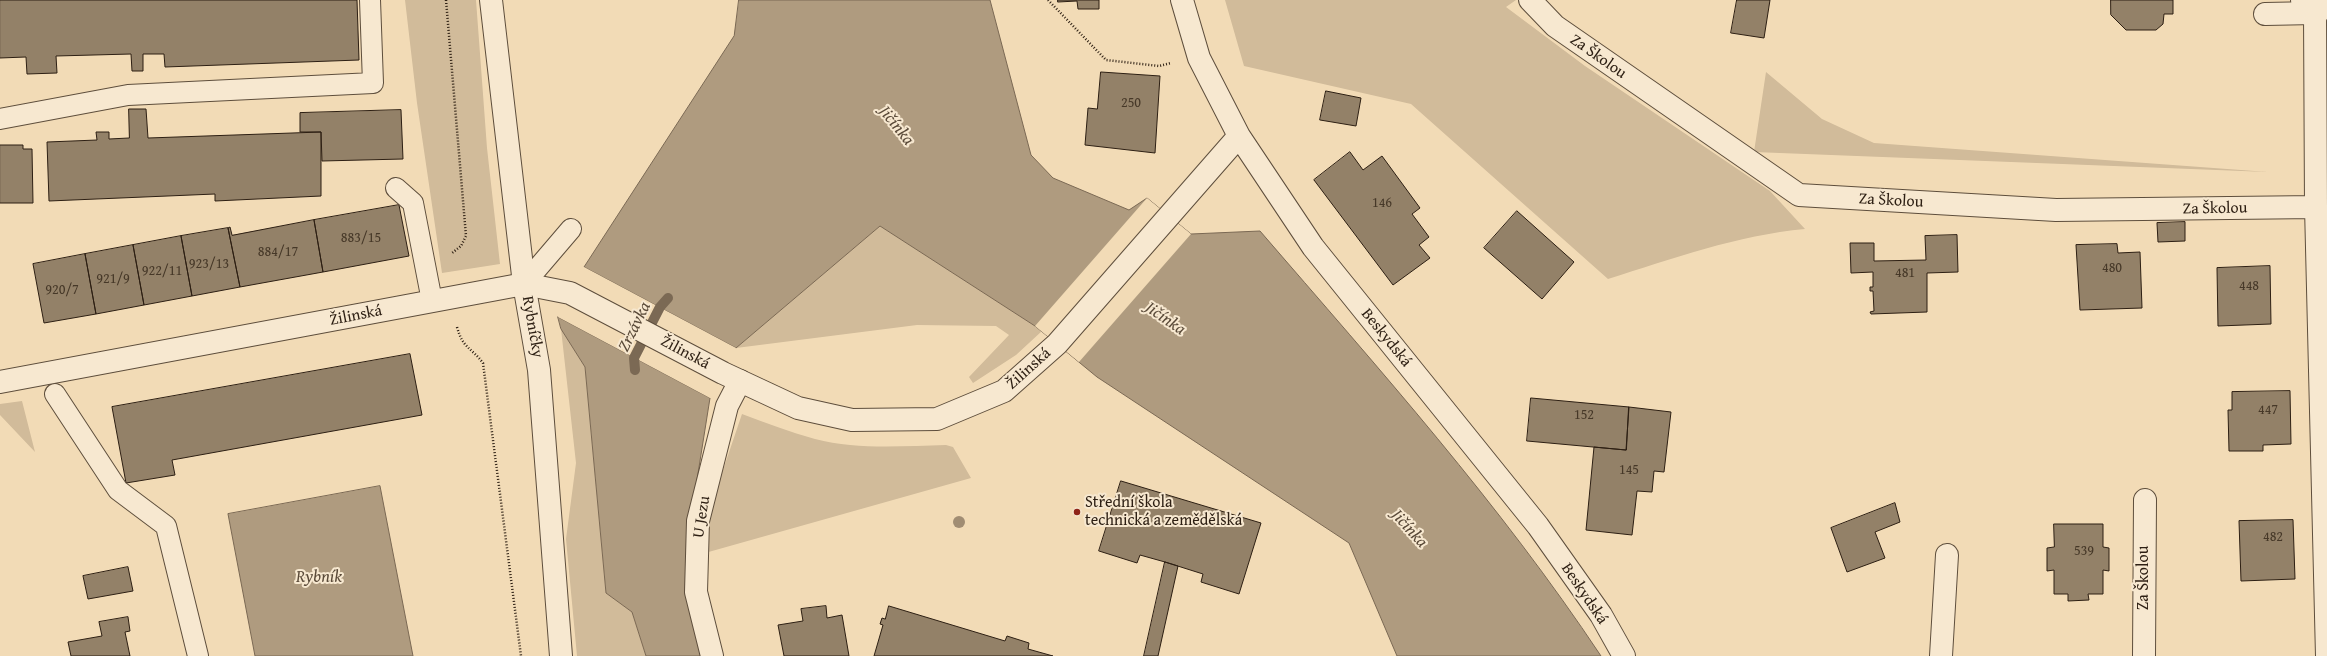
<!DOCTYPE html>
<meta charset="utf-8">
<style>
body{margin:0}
canvas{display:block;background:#f2dbb6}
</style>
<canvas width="2327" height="656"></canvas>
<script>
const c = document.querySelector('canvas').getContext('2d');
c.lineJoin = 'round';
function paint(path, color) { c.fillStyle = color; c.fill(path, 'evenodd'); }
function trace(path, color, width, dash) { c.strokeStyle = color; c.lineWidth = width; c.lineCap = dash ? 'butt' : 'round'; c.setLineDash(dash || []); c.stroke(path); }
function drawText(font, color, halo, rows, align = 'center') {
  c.font = font + ' "Gentium Book Plus",serif'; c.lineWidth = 4; c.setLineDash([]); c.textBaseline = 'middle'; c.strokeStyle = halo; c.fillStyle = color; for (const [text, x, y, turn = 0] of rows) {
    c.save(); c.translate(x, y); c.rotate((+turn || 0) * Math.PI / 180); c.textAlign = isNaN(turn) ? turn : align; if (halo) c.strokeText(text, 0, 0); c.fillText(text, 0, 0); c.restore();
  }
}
paint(new Path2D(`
 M405,0h71l11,148 13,116 -58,9 -25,-170z
 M1225,0h291l-10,7 79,59 185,125 35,38c-67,6 -133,30 -197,50l-197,-175 -167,-38z
 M1766,72l56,47 52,24 394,29 -514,-20z
 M880,226l155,100 7,5 -26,24 -43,28 -4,-6 40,-42 -13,-9 -79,-1 -181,23z
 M561,329l24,38 21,226 26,19 14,44h-69l-11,-117 10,-76z
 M22,401l13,51 -35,-37v-11z
 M742,414c24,9 48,18 73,25 42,11 88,7 131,6l7,2 18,31 -266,75v-30z`), '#d1bb9a');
const water = new Path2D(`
 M739,0h251l41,155 22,23 76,32 18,-12 44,36 69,-3c119,138 240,273 341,425h-204l-48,-113 -252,-166 -62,-51 -155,-100 -144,122 -152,-81 150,-231z
 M558,317l152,81 -21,132 14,126h-57l-14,-44 -26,-19 -21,-226 -24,-38z
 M380,486l33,170h-158l-27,-142z`);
paint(water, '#af9b7f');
trace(water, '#7b6954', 1);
paint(new Path2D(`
 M1147,198l44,36 -112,128 -44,-36z
 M584,267l152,81 -1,2 -152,-81z
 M559,315l152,82 -1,1 -152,-81z`), '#f2dbb6');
trace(new Path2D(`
 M635,370l-1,-12 26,-51 8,-9`), '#7b6954', 10);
const building = new Path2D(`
 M0,0h357l2,60 -194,7 -1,-13h-21v17h-11l-1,-17 -75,2 1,17 -30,1 -1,-17 -26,1z
 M1058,0h41v9h-21l-1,-8 -19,1z
 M1737,0h33l-6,38 -33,-5z
 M2111,0h62v14h-9l-1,10 -7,6h-30l-15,-15z
 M1101,72l59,4 -5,77 -70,-8 3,-37 9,1z
 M1326,91l35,7 -5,28 -36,-6z
 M129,109h17l2,29 173,-6v64l-106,5v-7l-166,7 -2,-59 50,-2 -1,-8h13v7l20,-1z
 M401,110l2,49 -81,2 -1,-29h-21v-19z
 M0,145h23v4h9l1,54h-33z
 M1350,152l13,18 19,-14 38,52 -8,6 17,23 -10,8 11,13 -37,27 -79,-105z
 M399,205l10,51 -86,16 -9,-52z
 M1517,211l57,51 -32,37 -58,-51z
 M314,220l9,52 -83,15 -12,-59 2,-1 2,8z
 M2185,222v19l-27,1 -1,-19z
 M228,228l12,59 -48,9 -11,-60z
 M1957,235l1,37 -31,1v39l-56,2 -1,-2 4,-1 -1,-20h-3v-4h3v-15l-22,1 -1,-30h24v18l52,-1 -1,-24z
 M181,236l11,60 -48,9 -11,-60z
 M2117,244l1,9 22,-1 2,56 -62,2 -4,-65z
 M133,245l11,60 -48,9 -11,-60z
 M85,254l11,60 -52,9 -11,-59z
 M2270,266l1,58 -53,2 -1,-58z
 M410,354l12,61 -250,45 3,15 -49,8 -14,-76z
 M2290,391l1,53 -28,1v6h-34l-1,-41h4v-18z
 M1531,398l98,9 -3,43 -99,-9z
 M1629,407l42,5 -7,60 -10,-1 -2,21 -15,-1 -5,44 -46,-5 8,-83 32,3z
 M1121,481l140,42 -22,71 -38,-12 2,-8 -38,-12 -25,-7 -3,8 -38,-12z
 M1895,503l5,19 -25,10 10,26 -38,14 -16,-44z
 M2293,520l2,59 -54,2 -2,-60z
 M2054,524h49v23l6,1v23l-6,-1v24h-15l1,6 -21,1v-7h-14v-24l-7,1v-23l7,-1z
 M1165,562l13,4 -20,90h-14z
 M128,567l5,24 -45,8 -5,-23z
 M826,606l1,12 15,-3 7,41h-65l-6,-31 25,-4 -2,-12z
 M889,606l116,35 2,-5 22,7 -1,6 25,7h-179l9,-31 -3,-1 2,-6 3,1z
 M128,617l2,14 -5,1 5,24h-59l-3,-14 34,-6 -3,-14z`);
paint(building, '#938168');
trace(building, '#2d1f13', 1);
const service = new Path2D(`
 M0,119l128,-24 245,-12 -3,-83
 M396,188l17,15 19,98
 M524,284l47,-55
 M55,394l63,96 48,36 32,130`);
const minor = new Path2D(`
 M491,0l33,284 15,86 22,286
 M1530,0l25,26 244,169 257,15 260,-3
 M2302,0l13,13 1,194 11,449
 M2265,14l50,-1 8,-4
 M712,656l-16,-64 2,-71 29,-115 13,-25
 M1941,656l6,-101
 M2144,656l1,-156`);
const tertiary = new Path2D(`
 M1182,0l17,58 40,78 74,111 225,279 63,89 23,41
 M0,382l524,-98 46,9 153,80 75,35 54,12 85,-1 67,-28 53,-47 182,-208`);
trace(service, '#5e4e3c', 22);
trace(minor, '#5e4e3c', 24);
trace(tertiary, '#5e4e3c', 24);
trace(new Path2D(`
 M446,0l20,236 -5,10 -9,7
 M1048,0l58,60 53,6 12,-3
 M457,327c6,22 14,20 26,36l38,293`), '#2d1f13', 2.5, [1, 2]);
trace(service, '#f7e8d0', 20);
trace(minor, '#f7e8d0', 22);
trace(tertiary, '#f7e8d0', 22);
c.fillStyle = '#a18d73';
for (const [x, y] of [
 [959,522]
]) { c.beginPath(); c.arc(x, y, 6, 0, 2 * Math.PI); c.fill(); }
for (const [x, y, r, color] of [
 [1077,512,4,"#8f2418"]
]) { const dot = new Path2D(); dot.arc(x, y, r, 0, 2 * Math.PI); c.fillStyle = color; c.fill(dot); trace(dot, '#f7e8d0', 1.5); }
drawText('14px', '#463828', null, [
 ["250",1131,103],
 ["146",1382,203],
 ["883/15",361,238],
 ["884/17",278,252],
 ["923/13",209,264],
 ["480",2112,268],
 ["922/11",162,271],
 ["481",1905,273],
 ["921/9",113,279],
 ["448",2249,286],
 ["920/7",62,290],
 ["447",2268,410],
 ["152",1584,415],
 ["145",1629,470],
 ["482",2273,537],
 ["539",2084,551]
]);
drawText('16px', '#2d1f13', '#f7e8d0', [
 ["Za Školou",1598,57,35],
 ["Za Školou",1891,201,3],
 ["Za Školou",2215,209,-1],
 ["Žilinská",356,316,-11],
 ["Rybníčky",532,327,80],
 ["Beskydská",1386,338,51],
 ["Žilinská",685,353,28],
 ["Žilinská",1029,369,-42],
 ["U Jezu",702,517,-81],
 ["Za Školou",2144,578,-90],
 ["Beskydská",1584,594,56]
]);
drawText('16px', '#2d1f13', '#f7e8d0', [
 ["Střední škola",1085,503],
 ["technická a zemědělská",1085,521]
], 'left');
drawText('italic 17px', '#5a4a39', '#f7e8d0', [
 ["Jičínka",896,126,51],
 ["Jičínka",1165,319,35],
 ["Zrzávka",635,327,-64],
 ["Jičínka",1409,529,48],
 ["Rybník",319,578]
]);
</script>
